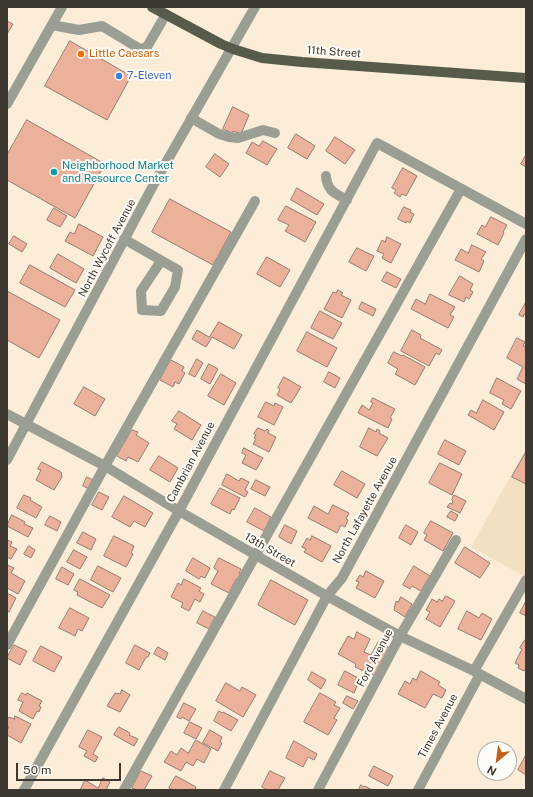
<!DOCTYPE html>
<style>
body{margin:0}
#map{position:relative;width:533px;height:797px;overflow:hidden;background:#fbedd7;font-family:"Public Sans",sans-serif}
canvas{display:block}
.frame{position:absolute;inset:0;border:8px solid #3e3930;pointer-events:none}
.north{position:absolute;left:477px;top:741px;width:40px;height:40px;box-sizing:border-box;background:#fefcf7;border:1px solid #b1aea7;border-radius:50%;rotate:209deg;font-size:11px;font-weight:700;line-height:16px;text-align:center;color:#3e3930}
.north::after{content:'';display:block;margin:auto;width:14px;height:18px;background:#c1611f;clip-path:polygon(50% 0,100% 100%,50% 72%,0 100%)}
.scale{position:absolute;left:16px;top:763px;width:105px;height:18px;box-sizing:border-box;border:2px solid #3e3930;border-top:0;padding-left:5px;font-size:12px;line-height:14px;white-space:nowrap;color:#3e3930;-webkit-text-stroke:3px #fefcf7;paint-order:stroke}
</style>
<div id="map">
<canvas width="533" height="797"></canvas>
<div class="frame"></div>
<div class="north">N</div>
<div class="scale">50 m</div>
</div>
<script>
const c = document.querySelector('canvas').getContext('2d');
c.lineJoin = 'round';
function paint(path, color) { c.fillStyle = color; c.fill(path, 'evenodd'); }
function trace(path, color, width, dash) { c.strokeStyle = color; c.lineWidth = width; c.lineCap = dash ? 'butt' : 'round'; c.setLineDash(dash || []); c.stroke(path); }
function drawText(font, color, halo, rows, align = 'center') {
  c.font = font + ' "Public Sans",sans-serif'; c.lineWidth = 4; c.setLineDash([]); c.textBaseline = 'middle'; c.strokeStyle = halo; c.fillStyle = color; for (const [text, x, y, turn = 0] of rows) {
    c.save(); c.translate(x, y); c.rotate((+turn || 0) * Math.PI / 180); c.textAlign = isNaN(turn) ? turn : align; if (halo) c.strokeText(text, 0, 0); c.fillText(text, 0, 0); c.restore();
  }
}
paint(new Path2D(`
 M526,448v129l-55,-30z`), '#f2e0c3');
const building = new Path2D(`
 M7,21l6,3 -6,10z
 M70,41l61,35 -24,44 -62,-34z
 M233,107l16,8 -8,19 -8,-3 -1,2 -9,-4z
 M27,120l78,44 -30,54 -68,-38v-25z
 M296,134l19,12 -8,13 -19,-11z
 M335,137l20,13 -10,14 -19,-13z
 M263,141l14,8 -10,16 -21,-12 6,-11 7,4z
 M215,154l14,10 -9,13 -14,-10z
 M526,155v12l-5,-3z
 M403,168l14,8 -11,20 -4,-2 -2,3 -6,-4 2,-3 -4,-2z
 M297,188l27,16 -7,11 -26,-15z
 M170,199l61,33 -18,33 -61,-33z
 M286,206l30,16 -11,20 -20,-11 4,-6 -11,-5z
 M404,207l7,3 -1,2 4,2 -4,9 -3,-2 -1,2 -8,-4z
 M54,208l13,8 -7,11 -13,-7z
 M491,217l16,8 -4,7 1,1 -6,12 -21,-11 5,-9 3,2z
 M79,224l24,13 -10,19 -28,-15 5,-9 4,2z
 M14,236l13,8 -5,8 -13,-8z
 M387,237l14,7 -10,19 -9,-5 2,-4 -7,-3 5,-11 3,2z
 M472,245l14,7 -5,7 3,2 -5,11 -24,-12 6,-11 7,4z
 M357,248l17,8 -8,15 -17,-9z
 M58,254l26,15 -8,14 -26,-15z
 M267,257l23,13 -10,17 -23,-13z
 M30,265l45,25 -10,17 -45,-24z
 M387,272l14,7 -5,9 -14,-7z
 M460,276l13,8 -3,6 3,2 -4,7 -3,-2 -2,5 -15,-7z
 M338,290l5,3 -2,2 10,5 -9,18 -18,-9 9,-17 3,1z
 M7,291l53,29 -21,38 -32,-18z
 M430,294l25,13 -5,8 4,2 -6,11 -37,-19 5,-10 9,5z
 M362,302l14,7 -3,7 -14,-7z
 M526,302v13l-2,-1 -1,3 -4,-2z
 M320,311l22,12 -9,16 -22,-11z
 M219,322l23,13 -8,14 -22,-12 -6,10 -14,-8 5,-9 12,7z
 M412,330l9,5 -1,3 22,12 -3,5 -3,-2 -7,13 -28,-15z
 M307,332l30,16 -10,19 -30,-16z
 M517,338l8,4 -2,4 3,1v37l-9,-5 6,-12 -16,-9z
 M394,352l8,4 1,-1 22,12 -10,18 -20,-11 3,-5 -10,-6z
 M197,359l6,4 -8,14 -6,-3z
 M171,360l13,7 -2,4 3,2 -6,11 -4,-2 -2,5 -13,-7z
 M209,364l9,5 -8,15 -9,-5z
 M329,372l11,6 -5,10 -11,-6z
 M221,374l15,9 -12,22 -16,-9z
 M284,377l17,10 -10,16 -14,-8 3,-6 -2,-1z
 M497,378l24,13 -10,18 -9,-5 2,-4 -14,-7z
 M84,387l21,12 -10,17 -21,-12z
 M373,398l22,11 -5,9 2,1 -4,9 -30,-15 4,-8 7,5 4,-7 -2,-1z
 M483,400l21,12 -10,18 -26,-15 3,-5 5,3z
 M266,402l8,4 1,-3 8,4 -9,18 -16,-8z
 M179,411l22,14 -9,15 -18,-11 3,-5 -5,-3z
 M258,428l7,3 2,-2 2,2 -1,2 8,4 -7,15 -16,-8 3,-5 -2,-1 2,-3 -2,-1z
 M369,428l7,4 1,-3 3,2 -1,2 9,5 -11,18 -17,-9z
 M132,430l6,2 -2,3 13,8 -11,19 -10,-5 -2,4 -9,-5z
 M445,440l21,11 -7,14 -21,-11z
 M244,448l19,10 -7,12 -14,-7 4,-8 -4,-2z
 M526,452v32l-14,-7z
 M159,456l19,12 -8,14 -20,-12z
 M42,462l19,10 1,5 -8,13 -18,-10 5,-10 -3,-1z
 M440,463l22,11 -10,21 -23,-12z
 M342,471l23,13 -8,14 -23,-13z
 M227,474l12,7 2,-3 8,4 -4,8 3,2 -3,5 -23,-12z
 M87,477l8,4 -4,9 -8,-4z
 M256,480l14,7 -5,9 -14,-7z
 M220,488l20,10 -6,12 -2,-1 -2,5 -19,-10z
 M99,492l10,5 -7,13 -10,-5z
 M24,495l7,3 -1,2 12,7 -6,11 -19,-10z
 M454,495l12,6 -6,12 -13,-6 3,-4 2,1 1,-3 -1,-1z
 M124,496l29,17 -8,14 -11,-6 -4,6 -18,-10z
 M333,505l16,8 -3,6 2,1 -3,7 -4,-2 -4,8 -29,-15 6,-12 14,8z
 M255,508l16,9 -7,14 -17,-9z
 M451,511l7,4 -3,6 -8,-4z
 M12,515l13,7 -1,2 9,4 -5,9 -21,-11z
 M50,516l11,6 -4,9 -12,-6z
 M431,521l22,12 -10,18 -19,-11 3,-5 -3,-2z
 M285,525l12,6 -6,13 -12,-7z
 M406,525l12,7 -7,13 -12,-7z
 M83,532l13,7 -5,11 -14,-7z
 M114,536l20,10 -3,7 2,1 -7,13 -22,-11z
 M312,536l19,10 -9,16 -18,-10 2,-3 -4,-2 5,-9 3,2z
 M7,540l5,2 -2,4 7,3 -6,10 -4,-2z
 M29,546l6,4 -4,8 -7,-4z
 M465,547l25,16 -10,15 -25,-15z
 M74,550l13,7 -7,12 -13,-7z
 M193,558l17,10 -5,10 -4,-2 -2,3 -13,-8z
 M219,558l22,11 -2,4 4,1 -4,7 -3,-2 -7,14 -18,-9 7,-13 -4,-3z
 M7,565l7,3 -3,5 14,8 -7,13 -11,-6z
 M98,566l23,12 -8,14 -22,-12z
 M414,566l16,10 -9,15 -9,-5 -2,3 -7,-4z
 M62,567l12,7 -6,11 -12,-6z
 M366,571l18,10 -9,17 -19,-10 3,-6 -3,-1 4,-6 3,2z
 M80,579l30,16 -8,13 -25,-13 1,-3 -4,-2z
 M184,579l17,9 -2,3 5,3 -4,8 -5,-3 -6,12 -8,-4 2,-4 -12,-6 7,-14 3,2z
 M271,580l37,20 -13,25 -37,-20z
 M7,593l9,5 -7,14 -2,-1z
 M446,596l9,5 -15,26 -14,-8 4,-7 -4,-2 6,-11 5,3 2,-3 3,2z
 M401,597l11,7 -7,13 -11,-7 2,-9 2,1z
 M526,601v15l-6,-3z
 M70,608l19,10 -7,13 -4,-2 -3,7 -16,-8z
 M203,611l12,6 -6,12 -12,-6z
 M467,611l12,7 3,-5 10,6 -11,21 -23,-11z
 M357,632l13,7 -6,13 7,3 7,-13 12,6 -15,28 -20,-9 1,-3 -18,-10 10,-18 6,3z
 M525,640h1v28l-2,3 -6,-3 1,-3 -4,-2 7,-14 -2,-1z
 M14,645l13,6 -7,14 -13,-7z
 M135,645l15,8 -2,4h-2l-7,13 -13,-7z
 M41,646l21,11 -8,15 -21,-11z
 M158,647l10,6 -3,7 -11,-6z
 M345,671l15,8 -6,14 -16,-8z
 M421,671l19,11 -2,3 8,5 -4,8 -9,-4 -8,14 -27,-14 7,-13 5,3 3,-6 3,2z
 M312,672l14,8 -5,9 -13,-9z
 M226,683l14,8 2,-4 14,8 -13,22 -27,-16z
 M122,690l8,5 -10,17 -13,-6 8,-13 5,1z
 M22,693l4,2 1,-2 15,8 -3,5 2,1 -2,5 -2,-1 -4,8 -14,-8 4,-9 -5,-2z
 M320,693l16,9 -2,3 6,3 -6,10 3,2 -9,15 -24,-13z
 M347,696l11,5 -5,8 -10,-6z
 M184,703l12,6 -7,12 -7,-4 -1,2 -4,-2z
 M219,711l3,2 1,-1 15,8 -7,11 -17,-10z
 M15,716l16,8 -10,19 -14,-8v-4l2,-4 -2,-2v-5l2,-3 5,2z
 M190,722l12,6 -6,11 -12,-6z
 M119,727l11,6 -1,2 9,4 -4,7 -20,-11z
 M88,730l14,7 -9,17 5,3 -3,5 -11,-6 3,-5 -8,-4z
 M210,730l12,7 -2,5 2,1 -4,8 -15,-8z
 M196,740l15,9 -7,14 -7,-4 -4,7 -7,-4 -5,9 -17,-9 7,-11 6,4 4,-7 7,5z
 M294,741l23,13 -3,6 -6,-3 -5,10 -17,-9z
 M526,755v20l-8,-5z
 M374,766l19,10 -5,10 -19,-10z
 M141,771l11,5 -8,14h-7l-5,-2z
 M270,771l15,7 -7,12h-10l-6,-3z
 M176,776l20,11 -1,3h-22l-4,-2z
 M103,778l7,4 -4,8h-26l5,-10 13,8z
 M361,785l3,2 1,-1 7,4h-13z`);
paint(building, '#ecb19b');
trace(building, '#947c73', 1);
trace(new Path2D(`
 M52,25l27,5 23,-4 38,23 7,-2 19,-33
 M7,104l55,-97
 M191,118l28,16 10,3 9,1 25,-8 12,3
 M326,176c1,15 9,17 21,24
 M124,239l54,31 -3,17 -14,24 -19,-1 -1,-19 20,-30
 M7,414l98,52 74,45 148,85 73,40 74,35 52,28
 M7,460l148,-278 100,-175
 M7,645l98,-179 150,-265
 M474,671l52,-91
 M24,790l155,-279 198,-368 149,81
 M124,790l337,-601
 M224,790l103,-194 15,-18 184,-339
 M318,790l82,-154 56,-96
 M418,790l62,-116`), '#9a9e93', 10);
trace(new Path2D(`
 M152,7l69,37 12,5 29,9 40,4 224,16`), '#565b4a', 10);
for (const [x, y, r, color] of [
 [81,54,4,"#e8710a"],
 [119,76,4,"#3f7fe0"],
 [54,172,4,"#0f9aa8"]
]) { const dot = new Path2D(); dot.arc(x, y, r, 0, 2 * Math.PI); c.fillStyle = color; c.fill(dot); trace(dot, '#fefcf7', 1.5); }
drawText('11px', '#3e3930', '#fefcf7', [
 ["11th Street",334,52,4],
 ["North Wycoff Avenue",107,248,-62],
 ["Cambrian Avenue",191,462,-62],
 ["North Lafayette Avenue",365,510,-61],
 ["13th Street",270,550,30],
 ["Ford Avenue",375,658,-62],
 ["Times Avenue",438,726,-62]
]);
drawText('11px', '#c56008', '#fefcf7', [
 ["Little Caesars",89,54]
], 'left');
drawText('11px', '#366cbe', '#fefcf7', [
 ["7-Eleven",127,76]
], 'left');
drawText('11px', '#0d838f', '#fefcf7', [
 ["Neighborhood Market",62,166],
 ["and Resource Center",62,179]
], 'left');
</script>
